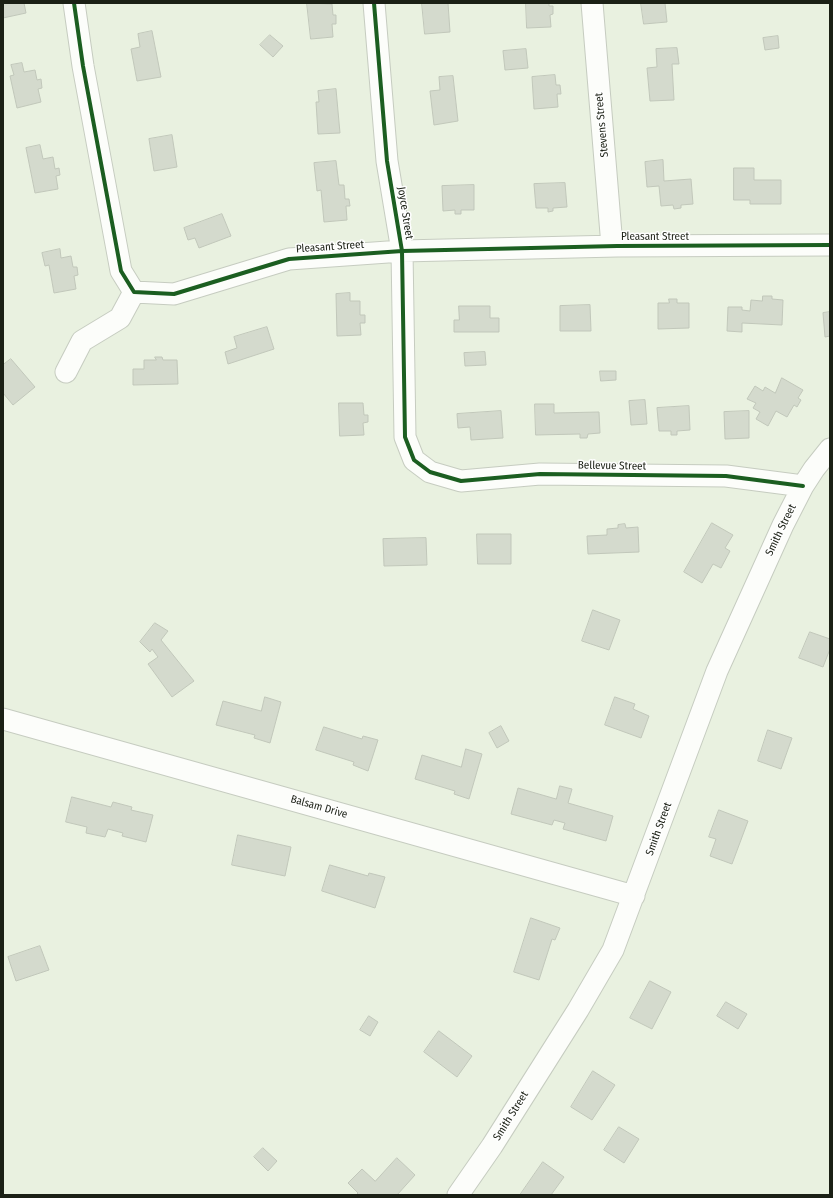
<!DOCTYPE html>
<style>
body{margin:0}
#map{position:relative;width:833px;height:1198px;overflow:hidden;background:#e9f1e0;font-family:"Fira Sans Condensed",sans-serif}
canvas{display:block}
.frame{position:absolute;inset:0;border:4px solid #1b2015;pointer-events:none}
</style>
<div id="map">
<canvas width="833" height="1198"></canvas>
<div class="frame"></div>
</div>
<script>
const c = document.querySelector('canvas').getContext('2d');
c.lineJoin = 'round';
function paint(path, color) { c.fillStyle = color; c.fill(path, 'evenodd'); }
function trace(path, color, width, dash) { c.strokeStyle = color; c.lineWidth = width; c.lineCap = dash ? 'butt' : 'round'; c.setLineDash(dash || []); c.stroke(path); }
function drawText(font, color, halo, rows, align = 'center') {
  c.font = font + ' "Fira Sans Condensed",sans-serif'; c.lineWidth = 3; c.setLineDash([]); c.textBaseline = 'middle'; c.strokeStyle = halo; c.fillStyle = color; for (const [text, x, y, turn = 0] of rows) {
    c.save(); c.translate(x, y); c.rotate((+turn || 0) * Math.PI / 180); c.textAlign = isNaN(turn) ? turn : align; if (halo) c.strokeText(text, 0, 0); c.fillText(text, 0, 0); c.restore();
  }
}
const building = new Path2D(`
 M3,3h21l2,10 -23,5z
 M307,3l25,1 1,11h3v9h-4l1,13 -22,2z
 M422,3h26l2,29 -25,2z
 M526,3h23v3h4v8l-3,1 1,12 -24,1z
 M641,3h24l2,19 -23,2z
 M152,31l9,46 -24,4 -6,-32 9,-2 -2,-13z
 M270,35l13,11 -10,11 -13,-12z
 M778,36l1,12 -14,2 -2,-12z
 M677,48l2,16h-7l2,36 -24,1 -3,-33 10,-1 -1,-18z
 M526,49l2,19 -23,2 -2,-19z
 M22,63l2,9 11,-2 2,10 4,-1 1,9 -4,1 3,13 -24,6 -7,-32 4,-1 -3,-10z
 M555,75l1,10h4l1,9h-4l1,13 -24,2 -2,-32z
 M453,76l5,45 -24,4 -4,-34 10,-1 -1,-13z
 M336,89l4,44 -22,1 -2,-32h3l-1,-11z
 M172,135l5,32 -23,4 -5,-32z
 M40,145l3,14 10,-2 2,12 4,-1 1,7 -4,1 2,13 -23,4 -9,-45z
 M663,160l1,21 27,-2 2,25 -12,1v3l-7,1 -1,-4 -12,1 -2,-20 -12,1 -2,-25z
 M336,161l3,24h5l1,14h4l1,7h-4l1,14 -23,2 -3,-32 -4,1 -3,-28z
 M734,168h20v12h27v24h-31v-4h-16z
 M565,183l2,24 -14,1v3l-5,1v-4h-12l-2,-24z
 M474,185v25h-13v4h-6v-4l-12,1 -1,-25z
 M222,214l9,22 -32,12 -4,-10 -7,2 -4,-12z
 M60,249l1,9 10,-2 2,11h4l1,8 -4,1 2,13 -22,4 -5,-28 -4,1 -3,-13z
 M350,293v8h10v14h5v8h-5l1,12 -24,1 -1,-42z
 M763,296h9v3l11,1 -1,25 -40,-2v9l-15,-1 1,-24h14v3l8,1 1,-11 11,1z
 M669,299h8v4h12v25l-31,1v-26h11z
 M590,305l1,26h-31v-25z
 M459,306h31v12h9v14h-45v-12h5z
 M830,312v24l-5,1 -2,-24z
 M267,327l7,22 -46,15 -3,-12 12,-4 -3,-11z
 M485,352l1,13 -21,1 -1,-13z
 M155,357h7l1,3h14l1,24 -45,1v-16h11v-9h12z
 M11,359l24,28 -22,18 -10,-12v-28z
 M600,371h16v9l-15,1z
 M782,378l21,12 -5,8 3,2 -4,7 -3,-2 -7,12 -11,-6 -8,15 -12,-7 4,-7 -7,-4 3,-5 -9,-4 8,-13 8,5 2,-4 10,6z
 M645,400l2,24 -16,1 -2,-24z
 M339,403h24l1,12h4v7l-5,1 1,12 -24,1z
 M535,404h19v9l45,-1 1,21 -12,1 -1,4h-7v-4l-44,1z
 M689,406l1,24 -13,1v4h-6v-4h-12l-2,-23z
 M501,411l2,27 -32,2 -1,-13 -12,1 -1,-14z
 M749,411v27l-24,1 -1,-27z
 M712,523l21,12 -8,13 5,3 -9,17 -8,-4 -11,19 -18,-11z
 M625,524l1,4 12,-1 1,25 -51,2 -1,-18 20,-1v-6l11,-1v-3z
 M477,534h34v30h-33z
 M426,538l1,27 -43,1 -1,-27z
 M593,610l27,10 -11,30 -27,-9z
 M155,623l13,8 -7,9 33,41 -22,16 -24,-33 10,-7 -6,-8 -2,3 -10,-10z
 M810,632l20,7v10l-7,18 -24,-9z
 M265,697l16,5 -11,41 -16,-5 1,-3 -39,-10 7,-24 38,10z
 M615,697l20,7 -2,5 16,7 -8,22 -36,-13z
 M501,726l8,15 -12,7 -8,-15z
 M324,727l38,12 1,-3 15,4 -10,31 -15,-6 1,-3 -38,-12z
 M768,730l24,8 -11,31 -23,-8z
 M466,749l16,5 -13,45 -15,-5 1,-3 -40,-12 7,-24 39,12z
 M560,786l12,3 -4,14 45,13 -7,25 -43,-12 2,-6 -11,-3 -2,5 -41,-11 7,-26 38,11z
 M72,797l39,10 2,-5 19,5 -1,3 22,5 -7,27 -24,-6 1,-3 -15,-4 -3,8 -19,-4 1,-6 -21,-5z
 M719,810l29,11 -16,43 -22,-8 6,-17 -7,-2z
 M238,835l53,12 -6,29 -53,-11z
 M330,865l38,11 1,-3 16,4 -10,31 -53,-17z
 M531,918l29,10 -5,12 -3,-1 -13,41 -25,-8z
 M40,946l9,24 -33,11 -8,-24z
 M650,981l21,11 -19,37 -22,-11z
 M726,1002l21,12 -9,15 -21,-13z
 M369,1016l9,6 -8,14 -10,-6z
 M439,1031l33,25 -15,21 -33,-25z
 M593,1071l22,14 -23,35 -21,-13z
 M619,1127l20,12 -15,24 -20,-13z
 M263,1148l14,13 -9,10 -14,-14z
 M397,1158l18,17 -18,20h-41l2,-2 -10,-10 14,-14 13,12z
 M543,1162l21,15 -13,18h-31z`);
paint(building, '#d4dacd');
trace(building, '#c1c7ba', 1);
const minor = new Path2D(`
 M74,3l9,63 38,205 13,21 40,2 115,-35 113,-8 215,-5 213,-1
 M374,3l13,158 15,90 3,186 9,23 16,12 31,9 79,-7 186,2 77,10
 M592,3l20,243
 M66,372l16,-31 38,-23 14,-26
 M3,719l631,177
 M458,1195l34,-49 86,-136 35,-60 104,-279 66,-146 20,-39 11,-17 16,-20`);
trace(minor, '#c6ccc0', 23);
trace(minor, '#fcfdfa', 21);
trace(new Path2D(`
 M74,3l9,63 38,205 13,21 40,2 115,-35 113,-8 215,-5 213,-1
 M374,3l13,158 15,90 3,186 9,23 16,12 31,9 79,-7 186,2 77,10`), '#1b5e20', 4);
drawText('11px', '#1b2015', '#fefefe', [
 ["Stevens Street",602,125,-95],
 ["Joyce Street",405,213,81],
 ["Pleasant Street",655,237],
 ["Pleasant Street",330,247,-4],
 ["Bellevue Street",612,466,1],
 ["Smith Street",781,530,-64],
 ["Balsam Drive",319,807,16],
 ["Smith Street",659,829,-70],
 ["Smith Street",511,1116,-58]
]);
</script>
